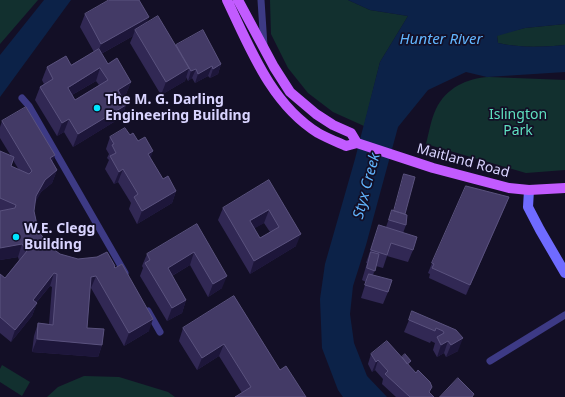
<!DOCTYPE html>
<style>
body{margin:0}
canvas{display:block;background:#130f26}
</style>
<canvas width="565" height="397"></canvas>
<script>
const c = document.querySelector('canvas').getContext('2d');
c.lineJoin = 'round';
function paint(path, color) { c.fillStyle = color; c.fill(path, 'evenodd'); }
function trace(path, color, width, dash) { c.strokeStyle = color; c.lineWidth = width; c.lineCap = dash ? 'butt' : 'round'; c.setLineDash(dash || []); c.stroke(path); }
function drawText(font, color, halo, rows, align = 'center') {
  c.font = font + ' "Noto Sans",sans-serif'; c.lineWidth = 3.5; c.setLineDash([]); c.textBaseline = 'middle'; c.strokeStyle = halo; c.fillStyle = color; for (const [text, x, y, turn = 0] of rows) {
    c.save(); c.translate(x, y); c.rotate((+turn || 0) * Math.PI / 180); c.textAlign = isNaN(turn) ? turn : align; if (halo) c.strokeText(text, 0, 0); c.fillText(text, 0, 0); c.restore();
  }
}
paint(new Path2D(`
 M0,0h38l-38,44z
 M270,0h78l22,10 38,6 -28,46 -16,64 -31,-14 -25,-19 -20,-25 -17,-34z
 M565,24v21c-23,2 -45,3 -67,-2l-1,-8 28,-7z
 M489,77l76,3v90l-39,3 -100,-29c3,-11 5,-25 10,-35 10,-21 31,-31 53,-32z
 M2,365l28,17 -8,14 -22,-14v-13z
 M84,376l35,1 49,15 7,5h-128l11,-10z`), '#12302f');
paint(new Path2D(`
 M44,0h27l-71,97v-42z
 M348,0h217v24l-40,4 -28,8 1,7c22,5 44,4 67,2v27l-78,5 -21,-5 -38,18 -30,37 -32,118 -13,41 -3,28 4,29 13,33 20,21h-44l-5,-7 -16,-42 -2,-49 5,-35 30,-105 25,-97 28,-46 -38,-6z`), '#0c2248');
trace(new Path2D(`
 M261,0l3,46
 M22,98l7,8 96,167
 M148,311l12,21
 M490,361l75,-46`), '#3d3a85', 7);
trace(new Path2D(`
 M529,190l-1,17 12,23 25,43`), '#6f6bff', 10);
trace(new Path2D(`
 M227,0c23,48 44,104 91,133 9,5 19,9 28,13l11,-3 76,25 76,20 20,2 36,-2
 M238,0l36,67 16,25 26,22 17,11 18,8 6,10`), '#c25bff', 10);
paint(new Path2D(`
 M85,14l61,9 30,23v-1l45,19 -3,10 -8,4 -2,-2 -13,7 -3,-5 -4,3 -2,-4 -1,4 -24,14 -31,-52 3,-7 -32,18 7,10 23,18 -5,12 -4,3 4,8 -4,12 -49,30 -9,-15 -7,4 -22,-36 5,-13 4,-3 -2,-4 5,-13 24,-2 23,-13 -14,-25zM96,81l3,4 -24,15 -3,-5z
 M2,121l50,41 5,8 -5,13 -11,9 -6,10 -1,9 4,19 10,15 12,9 18,5 37,7v2l34,63 -25,15 -33,-58h-1l-3,40 15,17 -4,12 -66,-5 2,-16 4,-13 11,1 3,-37 -2,-1 -14,17h1l-5,13 -21,26 -11,-9v-59l5,4 14,-18 -1,-3 -18,3v-109l11,5 -11,-18v-11zM13,160l6,10 -8,-4z
 M130,135l8,6 12,17 13,21 13,12 -4,12 -35,21 -8,-15 2,-6 -13,-21 -4,2 -9,-15 4,-9 -2,-2 2,-4 -3,-5 4,-12z
 M269,180l27,66 -46,28 -32,-54 5,-12zM264,223l6,9 -10,6 -6,-10z
 M509,197l-4,10 -39,88 -37,-17 1,-4 -2,-1 4,-10z
 M392,210l13,4 1,11 -3,8 10,17 -5,12 -21,-6 -4,12 -7,-2 -3,9 15,17 -5,12 -22,-6 5,-16 -4,-2 5,-17h-1l13,-38 7,2z
 M197,224l25,64 -14,9 -18,-32 -18,11 14,24 -4,13 -15,8 -27,-45 3,-8 -1,-2 5,-12z
 M234,296l46,74 -38,23 -23,-37 -22,14 -18,-29 4,-13z
 M409,320l47,10 2,21 -12,6 -2,-4 -7,4 -4,-7 2,-7 -4,-2 -1,2 -26,-11z
 M371,354l31,3 9,4 -3,4 22,28 4,4h-38l-14,-13 1,-5 -8,-9 -3,2 -4,-8z`), '#312854');
paint(new Path2D(`
 M149,17l-5,12 -9,1 -2,6 -36,20 4,-12z
 M221,64l-3,10 -8,4 3,-9z
 M212,66l-4,10 -13,7 3,-9z
 M100,68l-4,13 -33,19 5,-12z
 M189,68l-4,13 -24,14 5,-13z
 M196,69l-4,9 -4,3 3,-10z
 M131,82l-5,12 -13,9 5,-13z
 M126,105l-4,12 -49,30 5,-13z
 M69,119l-5,13 -7,4 5,-13z
 M153,151l-4,12 -1,-9z
 M55,155l-4,12 -1,-9z
 M123,169l-5,13 -4,2 5,-12z
 M57,170l-5,13 -11,9 -9,17 4,-13 9,-16z
 M176,191l-4,12 -35,21 5,-13z
 M509,197l-4,10 -39,88 4,-10z
 M269,210l-5,13 -19,11 5,-13z
 M301,234l-5,12 -46,28 4,-13z
 M22,244l-4,13 -18,3v-12z
 M194,252l-4,13 -27,16 5,-13z
 M54,273l-4,13 -22,26 5,-12z
 M96,276l-5,12 -4,1 4,-12z
 M227,276l-5,12 -14,9 5,-13z
 M186,300l-4,13 -15,8 5,-13z
 M37,303l-5,13 -21,26 4,-12z
 M153,319l-4,12 -25,15 5,-13z
 M463,338l-5,13 -12,6 5,-12z
 M37,339l65,6 -4,12 -66,-5z
 M448,341l-4,12 -7,4 4,-12z
 M224,344l-5,12 -22,14 5,-12z
 M378,360l-3,10 -3,2 4,-10z`), '#1d163a');
const building = new Path2D(`
 M109,0h30l10,17 -48,27 -16,-30z
 M158,16l31,52 -23,14 -31,-52z
 M203,30l18,34 -8,5 -1,-3 -14,8 -2,-5 -5,2 -15,-26z
 M99,49l9,15 9,-6 14,24 -13,8 8,15 -48,29 -9,-15 -7,4 -22,-36 13,-8 -6,-12 19,-11 5,9zM100,68l8,12 -33,20 -7,-12z
 M26,107l29,48 -5,3 7,12 -12,10 -9,16 -2,15 4,19 10,15 12,9 18,5 19,-2 10,-5 8,14 -1,1 1,1 7,-4 31,55 -24,14 -33,-57 -5,1 -4,51 17,1 -2,16 -65,-6 1,-16 15,2 4,-51 -3,-1 -21,27 4,3 -22,27 -15,-13v-43l5,4 22,-27 -5,-7 -22,4v-37l15,-3 1,-3 -16,-7v-47l14,6 -3,9 18,8 3,-3 -30,-50z
 M125,128l5,7 3,-2 5,8 7,-4 8,14 -5,3 15,25 5,-3 8,15 -34,20 -8,-14 4,-3 -15,-25 -4,3 -9,-16 6,-3 -4,-8 2,-1 -4,-7z
 M404,174l11,3 -10,37 -11,-3z
 M269,180l32,54 -47,27 -31,-53zM269,210l10,17 -19,11 -10,-17z
 M466,186l43,11 -39,88 -38,-17 2,-4 -2,-1z
 M392,210l15,5 -1,10 -17,-5z
 M197,224l30,52 -14,8 -19,-32 -26,16 18,32 -14,8 -27,-45 5,-3 -3,-6z
 M379,225l38,12 -4,13 -22,-7 -4,12 -16,-5z
 M371,252l8,2 -4,17 -8,-3z
 M369,274l23,6 -4,12 -23,-7z
 M234,296l46,74 6,-4 20,31h-71l16,-10 -27,-43 -22,14 -19,-30z
 M412,311l44,19 7,8 -12,7 -3,-4 -7,4 -4,-8 7,-4 -1,-2 -7,-3 -1,3 -26,-11z
 M387,341l29,32 2,-3 12,12 2,5 -3,5 5,5h-24l-25,-23 3,-3 -10,-11 -2,2 -5,-8z
 M405,354l6,7 -4,3 -5,-7z
 M458,378l16,16 -2,3h-32z`);
paint(building, '#433a66');
trace(building, '#5a527e', 1);
for (const [x, y, r, color] of [
 [97,108,4,"#00e5ff"],
 [16,237,4,"#00e5ff"]
]) { const dot = new Path2D(); dot.arc(x, y, r, 0, 2 * Math.PI); c.fillStyle = color; c.fill(dot); trace(dot, '#130f26', 1.5); }
drawText('bold 14px', '#d9d4ff', '#130f26', [
 ["The M. G. Darling",105,100],
 ["Engineering Building",105,116],
 ["W.E. Clegg",24,229],
 ["Building",24,245]
], 'left');
drawText('14px', '#5fe0c0', '#130f26', [
 ["Islington",518,115],
 ["Park",518,131]
]);
drawText('14px', '#d9d4ff', '#130f26', [
 ["Maitland Road",463,161,15]
]);
drawText('italic 15px', '#62b6ff', '#130f26', [
 ["Hunter River",441,40],
 ["Styx Creek",367,186,-75]
]);
</script>
